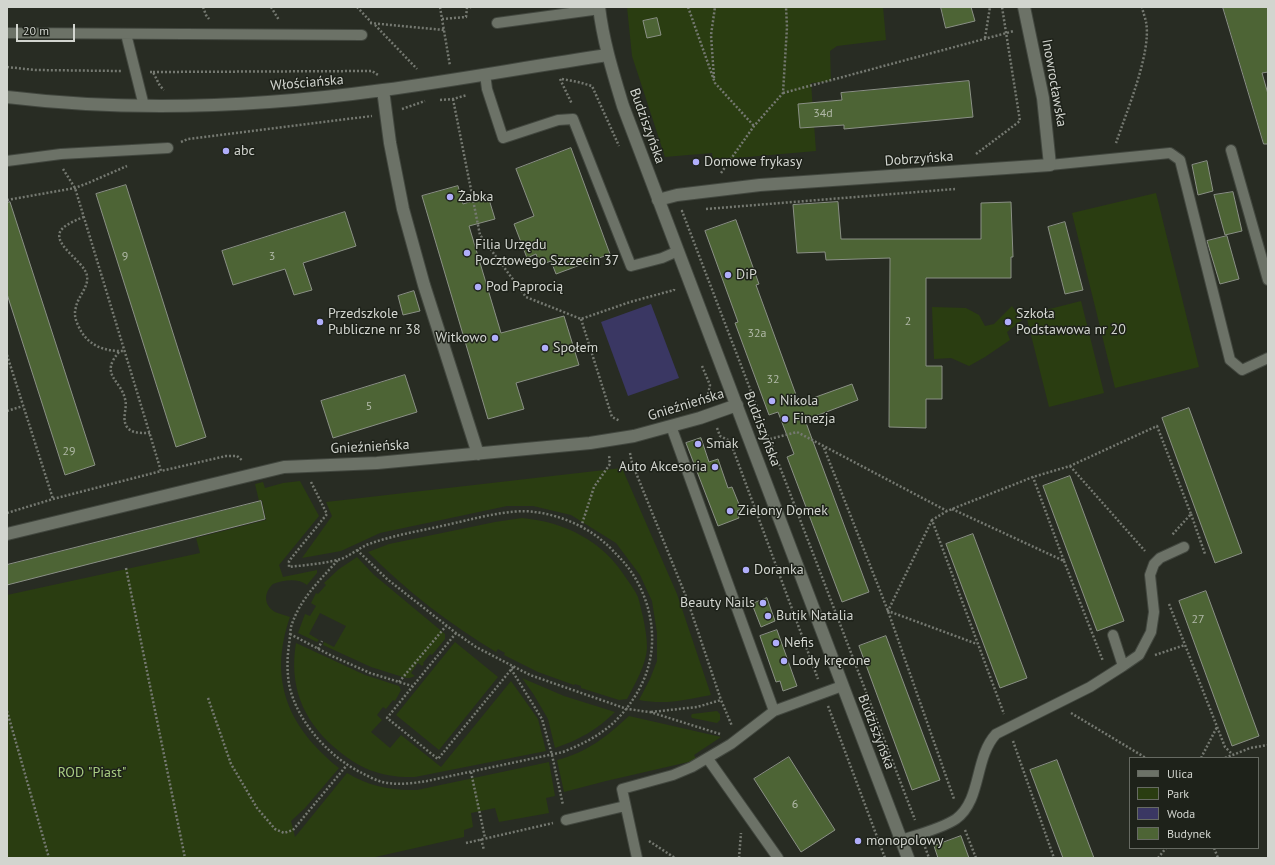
<!DOCTYPE html>
<meta charset="utf-8">
<style>
body{margin:0}
#map{position:relative;width:1275px;height:865px;overflow:hidden;background:#282c23;font-family:"PT Sans",sans-serif}
canvas{display:block}
.frame{position:absolute;inset:0;border:8px solid #d2d5cf;pointer-events:none}
.legend{position:absolute;left:1129px;top:757px;width:130px;height:92px;box-sizing:border-box;background:#1e221a;border:1px solid #666a62;margin:0;padding:5px 7px;list-style:none;font-size:12px;color:#d2d5cf}
.legend li{display:flex;align-items:center;gap:8px;height:20px}
.legend b{width:20px;border:1px solid #666a62}
.scale{position:absolute;left:16px;top:24px;width:59px;height:18px;box-sizing:border-box;border:2px solid #d2d5cf;border-top:0;padding-left:5px;font-size:12px;line-height:14px;white-space:nowrap;color:#d2d5cf;-webkit-text-stroke:3px #1e221a;paint-order:stroke}
</style>
<div id="map">
<canvas width="1275" height="865"></canvas>
<div class="frame"></div>
<ul class="legend">
<li><b style="height:5px;background:#6c7267"></b>Ulica</li>
<li><b style="height:11px;background:#2a3d11"></b>Park</li>
<li><b style="height:11px;background:#3a3763"></b>Woda</li>
<li><b style="height:11px;background:#4d6435"></b>Budynek</li>
</ul>
<div class="scale">20 m</div>
</div>
<script>
const c = document.querySelector('canvas').getContext('2d');
c.lineJoin = 'round';
function paint(path, color) { c.fillStyle = color; c.fill(path, 'evenodd'); }
function trace(path, color, width, dash) { c.strokeStyle = color; c.lineWidth = width; c.lineCap = dash ? 'butt' : 'round'; c.setLineDash(dash || []); c.stroke(path); }
function drawText(font, color, halo, rows, align = 'center') {
  c.font = font + ' "PT Sans",sans-serif'; c.lineWidth = 3; c.setLineDash([]); c.textBaseline = 'middle'; c.strokeStyle = halo; c.fillStyle = color; for (const [text, x, y, turn = 0] of rows) {
    c.save(); c.translate(x, y); c.rotate((+turn || 0) * Math.PI / 180); c.textAlign = isNaN(turn) ? turn : align; if (halo) c.strokeText(text, 0, 0); c.fillText(text, 0, 0); c.restore();
  }
}
paint(new Path2D(`
 M627,7h256l3,33 -49,6 -7,5 1,30 -20,2 5,68 -103,9 -1,-7 -47,4 -33,-101z
 M1156,193l43,174 -84,21 -43,-175z
 M1081,301l23,92 -55,14 -23,-92z
 M1012,306l10,14 -15,12 3,8 -25,17 -16,9 -18,-8 -17,1 -2,-52 34,1 13,7 6,11 9,-2z
 M622,468l55,126 34,101c-26,5 -45,10 -72,5l11,-21 7,-18v-28l-5,-32 -12,-26 -24,-32 -45,-28 -38,-9h-26l-127,27 -39,18 -39,7 30,-42 -6,-14z
 M300,481l19,35 -40,49 4,12 34,-7v3l-10,12c-9,-7 -23,-5 -34,-1 -9,8 -10,21 2,28 4,2 10,3 15,5 -22,63 -2,110 49,151l-34,40 -14,13 4,16 52,-64c22,13 44,18 70,17l132,-28 6,34 -9,2 3,15 -50,9 -4,-14 -24,5 2,14 -9,3v7l-93,21h-364v-263l193,-42 -4,-15 70,-18 -4,-20 -3,1 -4,-17 8,-2 2,6 18,-5z
 M522,518c43,4 81,23 104,60 4,6 9,12 12,19 2,6 3,13 5,20 2,10 4,20 4,31 -1,17 -12,36 -20,51l-8,1 -38,-12v-2l-6,-2 -1,1 -36,-13 -34,-17 1,-2 -7,-4 -2,3c-45,-27 -91,-62 -128,-100l21,-8 106,-22z
 M357,557l17,18 71,59v5l-13,16 -2,-1 -7,9 1,1 -2,2 -4,-3 -7,10 4,3 -5,2h-4l-35,-11 -48,-22 1,-3 10,5 12,-21 -26,-13 -11,21 10,6 -2,2 -19,-9 7,-19 5,2 6,-10 -5,-3 5,-10 2,1 8,-9 -2,-2 15,-14z
 M455,642l43,35 -59,73 -43,-35z
 M296,643l69,32 34,11 2,4 -6,11 -2,-1 -7,9 -3,-2 -6,8 5,5 -11,12 19,16 11,-13 40,32 70,-86 27,38 8,32 -131,26c-33,1 -56,-8 -81,-30 -32,-28 -45,-62 -38,-104z
 M522,678l42,18 51,16c-17,17 -36,28 -60,36l-7,-29 -14,-24z
 M717,711l3,3v6l-3,3 -25,-5 -1,-2 1,-2z
 M629,716l92,21 -27,18 3,5 -91,21 -42,11 -7,-32c31,-8 49,-23 72,-44z`), '#2a3d11');
paint(new Path2D(`
 M651,304l28,74 -51,18 -27,-74z`), '#3a3763');
const building = new Path2D(`
 M941,7h30l4,14 -29,7z
 M1223,7h45v65l-6,1 6,21v50h-4z
 M657,18l4,17 -14,3 -4,-17z
 M969,81l4,36 -129,12v-4l-44,3 -2,-24 44,-4 -1,-7z
 M571,148l39,106 -54,20 -5,-13 -11,4 -4,-11 -9,4 -13,-34 20,-8 -18,-47z
 M1207,161l6,30 -15,4 -6,-30z
 M126,185l80,252 -30,10 -80,-253z
 M458,186l5,18 25,-8 7,23 -26,7 32,107 63,-17 15,49 -63,18 8,26 -36,10 -66,-223z
 M1233,192l9,39 -17,4 -11,-40z
 M10,202l85,263 -30,10 -58,-181v-91z
 M838,202l3,37h140v-36l30,-1 2,55h-2v21h-85v88h16v33h-16v29l-37,-1 1,-169 -64,2 -1,-8 -28,1 -4,-48z
 M345,212l11,34 -53,17 9,27 -18,5 -9,-26 -52,16 -11,-34z
 M736,220l23,64 -3,1 43,118 53,-19 6,16 -53,20 64,172 -27,10 -55,-145 7,-3 -16,-42 -9,3 -34,-92 3,-1 -33,-91z
 M1065,222l18,68 -18,4 -17,-67z
 M1227,236l12,43 -19,5 -13,-43z
 M414,291l6,20 -17,4 -5,-19z
 M405,375l12,37 -84,26 -12,-37z
 M1189,408l53,145 -27,10 -53,-145z
 M701,438l8,24 9,-3 10,29 4,-1 9,22 -4,2 2,7 -21,8 -32,-83z
 M1070,476l54,145 -27,10 -54,-145z
 M261,501l4,18 -258,66v-20z
 M973,534l54,144 -27,10 -54,-144z
 M1206,591l53,145 -27,10 -53,-145z
 M767,598l8,23 -14,6 -9,-23z
 M777,630l20,56 -14,5 -3,-10 -4,1 -16,-46z
 M886,636l54,144 -28,10 -53,-144z
 M789,757l46,73 -34,22 -47,-73z
 M1057,760l37,98h-31l-33,-88z
 M961,836l8,22h-31l-4,-12z`);
paint(building, '#4d6435');
trace(building, '#8a9085', 1);
const lane = new Path2D(`
 M497,23l103,-14
 M7,33l355,2
 M126,34l18,72
 M485,74l2,15 16,49 55,-18 15,-1 58,147 31,-8 16,-7
 M1231,150l37,130
 M7,161l54,-7 107,-6
 M1050,165l120,-12 10,7 50,200 12,10 26,-12
 M671,426l103,285
 M1123,666l16,-11 12,-23 3,-20 -4,-37 4,-11 6,-6 24,-11
 M708,759l70,99
 M566,820l59,-14
 M901,840c16,-5 42,-12 55,-21 26,-19 18,-61 40,-85l94,-47 33,-21 -10,-31
 M637,858l-15,-69 51,-14 19,-8 39,-23 43,-33 68,-25`);
const street = new Path2D(`
 M599,7c4,34 14,66 24,99l285,752
 M383,90l7,53 13,66 21,76 54,169
 M7,97c124,15 252,10 376,-7 75,-10 149,-24 225,-35
 M658,200l19,-5 83,-10 290,-20 -7,-67 -19,-91
 M7,534l277,-67 93,-4 213,-20 44,-7 66,-18 37,-13`);
trace(lane, '#42473f', 12);
trace(street, '#42473f', 14);
trace(new Path2D(`
 M203,7l3,8 3,4
 M271,7l8,13
 M357,7l14,15
 M440,7l10,59
 M688,7l27,76 39,43
 M442,19l24,-2 1,-9 4,-1
 M370,23l74,7
 M375,25l42,44
 M985,38l5,-31
 M7,67l28,3 86,1
 M150,72h3l7,14 4,4
 M153,72l219,-1 6,4
 M714,78l-3,-43 4,-28
 M560,79l12,25
 M562,79l16,3 14,4 27,60
 M783,93l231,-62
 M453,99l27,136 46,62 55,22 49,-17 44,-12v-1
 M440,100l13,-1 14,-4
 M402,109l23,-8
 M181,142l7,-3 184,-23
 M1116,143c10,-30 36,-91 30,-121 -1,-5 -3,-10 -4,-15
 M976,154l44,-33 -18,-114
 M63,169l12,19 86,283 65,-15h11l6,5
 M721,173l33,-47 29,-33 4,-66 -1,-20
 M7,200l68,-12 13,-5 39,-17
 M706,209l249,-20
 M683,211h-1l233,609
 M84,217c-6,2 -12,5 -17,8 -25,15 18,35 20,51 2,11 -9,20 -11,31 -2,6 -1,12 2,18 8,20 26,27 47,26
 M581,319l31,98 8,4
 M119,352c-20,23 2,28 6,47 3,9 -4,19 2,28 5,7 16,6 24,6
 M7,355l46,144
 M702,366l8,19 -3,14
 M7,411l16,-5
 M717,428l3,8 10,5 88,238
 M770,439l27,-7 150,79 86,-34 37,-11 87,-40 34,88 -19,21
 M824,448l64,163 66,188
 M630,453l2,10 55,136 34,101
 M1070,466l75,85
 M311,482l16,32 -38,47v6c16,-2 32,-3 48,-7 11,-2 21,-12 32,-16 25,-9 51,-13 77,-19 24,-5 64,-17 89,-13 25,3 53,15 71,32 5,4 10,10 15,15 23,25 35,61 30,95 -2,14 -7,27 -14,39 -20,33 -40,45 -74,59l-136,29c-12,2 -26,4 -39,2 -10,-1 -20,-7 -28,-11 -32,-16 -64,-52 -71,-88 -2,-13 -2,-26 0,-39 1,-6 1,-13 2,-18 8,-27 29,-47 47,-67
 M952,509l112,52 -31,-84
 M947,511l-15,9 72,194
 M7,513l46,-14 108,-28
 M1191,514l14,40
 M932,520l-44,91 89,33
 M581,527l13,-40 16,-23 -1,-9
 M357,550l30,29 69,54 20,14 54,28 97,34 23,3 70,22
 M1064,561l39,100
 M126,568l59,290
 M1169,604l56,143 7,7
 M456,633l-69,85 51,41 76,-93
 M290,634l42,22 38,17 42,13
 M318,649l4,-8
 M1155,655l30,-10
 M511,669l31,50 10,36 11,50
 M399,682l47,-56
 M208,698l23,66 26,44 18,21 9,4 9,-3 54,-65
 M828,706l57,152
 M7,711l42,147
 M651,712l46,-5 24,-7 11,26
 M1071,713l75,45
 M1013,741l41,117
 M1201,758l16,-31
 M1225,758l25,-10 18,-3
 M471,772l14,66
 M965,830l11,28
 M481,839l3,11
 M649,841l26,17
 M466,843l87,-20
 M925,847l4,11
 M1214,848l4,10
 M739,858l2,-25
 M1158,858l8,-10`), '#757971', 2.5, [2, 2]);
trace(lane, '#6c7267', 10);
trace(street, '#6c7267', 12);
for (const [x, y, r, color] of [
 [226,151,4,"#b0aefa"],
 [696,162,4,"#b0aefa"],
 [450,197,4,"#b0aefa"],
 [467,253,4,"#b0aefa"],
 [728,275,4,"#b0aefa"],
 [478,287,4,"#b0aefa"],
 [320,322,4,"#b0aefa"],
 [1008,322,4,"#b0aefa"],
 [495,338,4,"#b0aefa"],
 [545,348,4,"#b0aefa"],
 [772,401,4,"#b0aefa"],
 [785,419,4,"#b0aefa"],
 [698,444,4,"#b0aefa"],
 [715,467,4,"#b0aefa"],
 [730,511,4,"#b0aefa"],
 [746,570,4,"#b0aefa"],
 [763,603,4,"#b0aefa"],
 [768,616,4,"#b0aefa"],
 [776,643,4,"#b0aefa"],
 [784,661,4,"#b0aefa"],
 [858,841,4,"#b0aefa"]
]) { const dot = new Path2D(); dot.arc(x, y, r, 0, 2 * Math.PI); c.fillStyle = color; c.fill(dot); trace(dot, '#1e221a', 1.5); }
drawText('12px', '#b1b9a8', null, [
 ["34d",823,114],
 ["9",125,257],
 ["3",272,257],
 ["2",908,322],
 ["32a",757,334],
 ["32",773,380],
 ["5",369,407],
 ["29",69,452],
 ["27",1198,620],
 ["6",795,805]
]);
drawText('14px', '#d2d5cf', '#1e221a', [
 ["Włościańska",307,83,-5],
 ["Inowrocławska",1054,83,80],
 ["Budziszyńska",647,126,70],
 ["Dobrzyńska",919,159,-4],
 ["Gnieźnieńska",686,405,-17],
 ["Budziszyńska",762,429,69],
 ["Gnieźnieńska",370,447,-3],
 ["Budziszyńska",876,732,69]
]);
drawText('14px', '#d2d5cf', '#1e221a', [
 ["abc",234,151],
 ["Domowe frykasy",704,162],
 ["Żabka",458,197],
 ["Filia Urzędu",475,245],
 ["Pocztowego Szczecin 37",475,261],
 ["DiP",736,275],
 ["Pod Paprocią",486,287],
 ["Przedszkole",328,314],
 ["Publiczne nr 38",328,330],
 ["Szkoła",1016,314],
 ["Podstawowa nr 20",1016,330],
 ["Witkowo",487,338,"right"],
 ["Społem",553,348],
 ["Nikola",780,401],
 ["Finezja",793,419],
 ["Smak",706,444],
 ["Auto Akcesoria",707,467,"right"],
 ["Zielony Domek",738,511],
 ["Doranka",754,570],
 ["Beauty Nails",755,603,"right"],
 ["Butik Natalia",776,616],
 ["Nefis",784,643],
 ["Lody kręcone",792,661],
 ["monopolowy",866,841]
], 'left');
drawText('14px', '#a9cd83', '#1e221a', [
 ["ROD \"Piast\"",92,773]
]);
</script>
